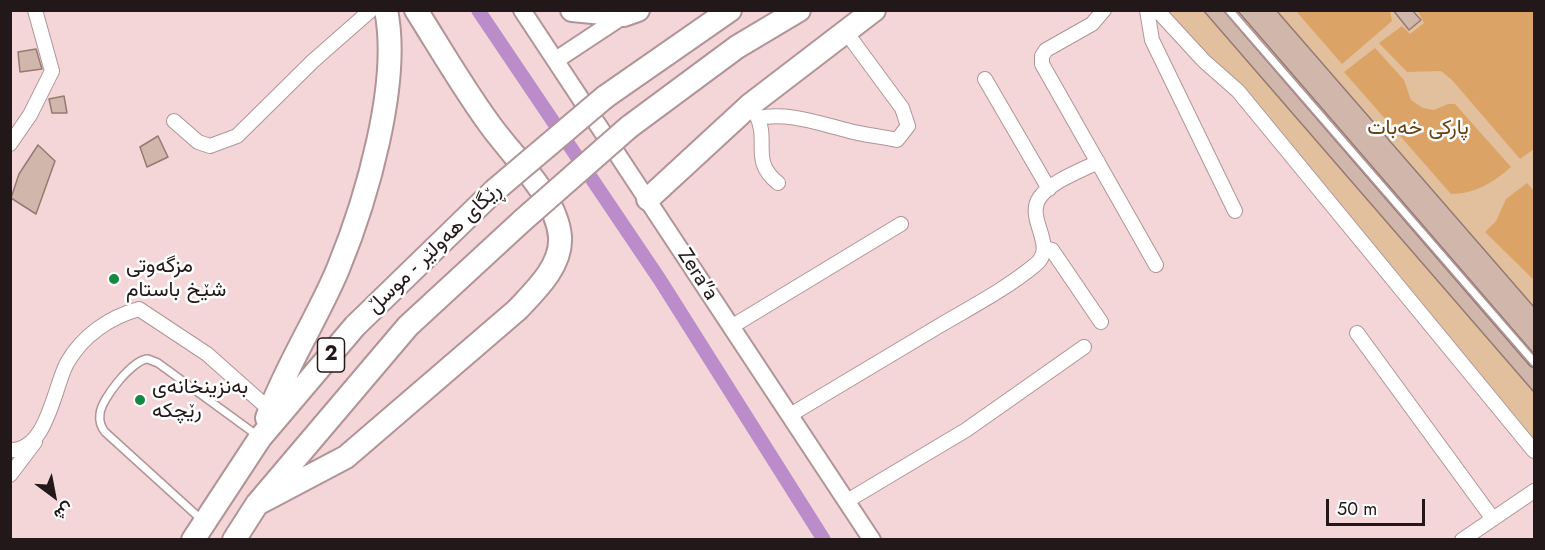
<!DOCTYPE html>
<meta charset="utf-8">
<style>
body{margin:0}
#map{position:relative;width:1545px;height:550px;overflow:hidden;background:#f4d6d8;font-family:Jost,Vazirmatn,sans-serif}
canvas{display:block}
.frame{position:absolute;inset:0;border:12px solid #221819;pointer-events:none}
.north{position:absolute;left:24px;top:466px;width:60px;height:60px;-webkit-text-stroke:4px #fff;paint-order:stroke;rotate:148deg;font-size:16px;font-weight:700;line-height:24px;text-align:center;color:#221819}
.north::after{content:'';display:block;margin:auto;width:21px;height:27px;background:#221819;clip-path:polygon(50% 0,100% 100%,50% 72%,0 100%)}
.scale{position:absolute;left:1326px;top:499px;width:99px;height:27px;box-sizing:border-box;border:3px solid #221819;border-top:0;padding-left:8px;font-size:18px;line-height:21px;white-space:nowrap;color:#221819;-webkit-text-stroke:4px #fff;paint-order:stroke}
</style>
<div id="map">
<canvas width="1545" height="550"></canvas>
<div class="frame"></div>
<div class="north">ش</div>
<div class="scale">50 m</div>
</div>
<script>
const c = document.querySelector('canvas').getContext('2d');
c.lineJoin = 'round';
function paint(path, color) { c.fillStyle = color; c.fill(path, 'evenodd'); }
function trace(path, color, width, dash) { c.strokeStyle = color; c.lineWidth = width; c.lineCap = dash ? 'butt' : 'round'; c.setLineDash(dash || []); c.stroke(path); }
function drawText(font, color, halo, rows, align = 'center') {
  c.font = font + ' Jost,Vazirmatn,sans-serif'; c.lineWidth = 5; c.setLineDash([]); c.textBaseline = 'middle'; c.strokeStyle = halo; c.fillStyle = color; for (const [text, x, y, turn = 0] of rows) {
    c.save(); c.translate(x, y); c.rotate((+turn || 0) * Math.PI / 180); c.textAlign = isNaN(turn) ? turn : align; if (halo) c.strokeText(text, 0, 0); c.fillText(text, 0, 0); c.restore();
  }
}
paint(new Path2D(`
 M1162,11h372v436z`), '#e3c09d');
paint(new Path2D(`
 M1296,11h94l2,10 -50,43z
 M1418,11h116v138l-14,10 -68,-79 -11,-9 -34,1 -28,-29 23,-17 8,8 14,-11z
 M1375,48l29,32 7,20 12,8 11,2 14,-6h7l56,63c-17,15 -36,27 -60,27l-107,-122z
 M1527,183l7,8v89l-49,-48 11,-11 10,-22z`), '#dca367');
trace(new Path2D(`
 M478,10l182,270 164,260`), '#ba8cca', 14);
const building = new Path2D(`
 M1203,10h20l307,356 4,2v24z
 M1237,10h39l258,297v47z
 M1393,10h19l9,10 -12,10z
 M36,49l6,20 -22,3 -2,-20z
 M64,96l3,17h-15l-3,-14z
 M158,136l10,21 -21,10 -7,-20z
 M38,145l17,16 -19,53 -25,-16 8,-24z`);
paint(building, '#d1b6ac');
trace(building, '#947b72', 1.5);
const service = new Path2D(`
 M1229,10l305,352
 M203,521l-98,-89c-4,-5 -6,-11 -5,-18 1,-15 33,-55 48,-55l10,4 100,73`);
const minor = new Path2D(`
 M1104,10l-12,14 -46,26 -4,6v8l114,201
 M1147,10l5,30 83,171
 M1157,10l47,51 34,30 296,360
 M985,79l64,110
 M755,112c16,29 -6,48 23,71
 M758,118c30,-6 59,5 88,12 16,5 34,6 51,10l11,-14 -6,-18 -56,-76
 M174,121l24,21 12,4 27,-10 76,-75 58,-51
 M10,144l20,-29 22,-44 -17,-61
 M1045,248l7,2 49,72
 M731,327l170,-103
 M1357,333l136,186
 M790,415c50,-30 99,-59 149,-89 32,-19 67,-37 96,-61 24,-19 -11,-46 5,-68 12,-16 40,-26 58,-35
 M10,450c37,2 44,-63 57,-87 16,-28 43,-46 72,-54l68,45 63,56
 M10,475l25,-33
 M847,501l119,-71 118,-83
 M1462,540l72,-49`);
const tertiary = new Path2D(`
 M522,10l350,530
 M556,60l68,-45`);
const trunk = new Path2D(`
 M572,10l52,5 14,-5
 M605,97l125,-87
 M629,127l108,-80 62,-37
 M648,199l102,-94 124,-95
 M267,418c19,-52 50,-99 71,-149 28,-68 63,-186 48,-259
 M257,504l89,-47 171,-147c18,-19 45,-44 43,-73 -3,-41 -50,-83 -72,-115 -26,-36 -48,-74 -72,-112
 M193,540l67,-102 95,-112 139,-135
 M234,540l23,-36 151,-178 115,-106`);
trace(service, '#b19497', 10);
trace(minor, '#b19497', 16);
trace(tertiary, '#b19497', 20);
trace(trunk, '#b19497', 26);
trace(service, '#fff', 7);
trace(minor, '#fff', 14);
trace(tertiary, '#fff', 16);
trace(trunk, '#fff', 22);
const trunkBridge = new Path2D(`
 M494,191l111,-94
 M523,220l106,-93`);
trace(trunkBridge, '#b19497', 26, []);
trace(trunkBridge, '#fff', 22);
for (const [x, y, r, color] of [
 [114,279,6,"#148942"],
 [140,400,6,"#148942"]
]) { const dot = new Path2D(); dot.arc(x, y, r, 0, 2 * Math.PI); c.fillStyle = color; c.fill(dot); trace(dot, '#fff', 2); }
for (const [x, y, w] of [
 [331,355,27]
]) { const box = new Path2D(); box.roundRect(x - w / 2, y - 17, w, 34, 4.5); c.fillStyle = '#fff'; c.fill(box); trace(box, '#221819', 1.5); }
drawText('bold 20px', '#221819', null, [
 ["2",331,355]
]);
drawText('21px', '#674112', '#fff', [
 ["پارکی خەبات",1418,129]
]);
drawText('21px', '#221819', '#fff', [
 ["ڕێگای هەولێر - موسڵ",435,249,-44],
 ["Zera\"a",697,275,57]
]);
drawText('21px', '#221819', '#fff', [
 ["مزگەوتی",126,267],
 ["شێخ باستام",126,291],
 ["بەنزینخانەی",152,388],
 ["رێچکە",152,412]
], 'left');
</script>
